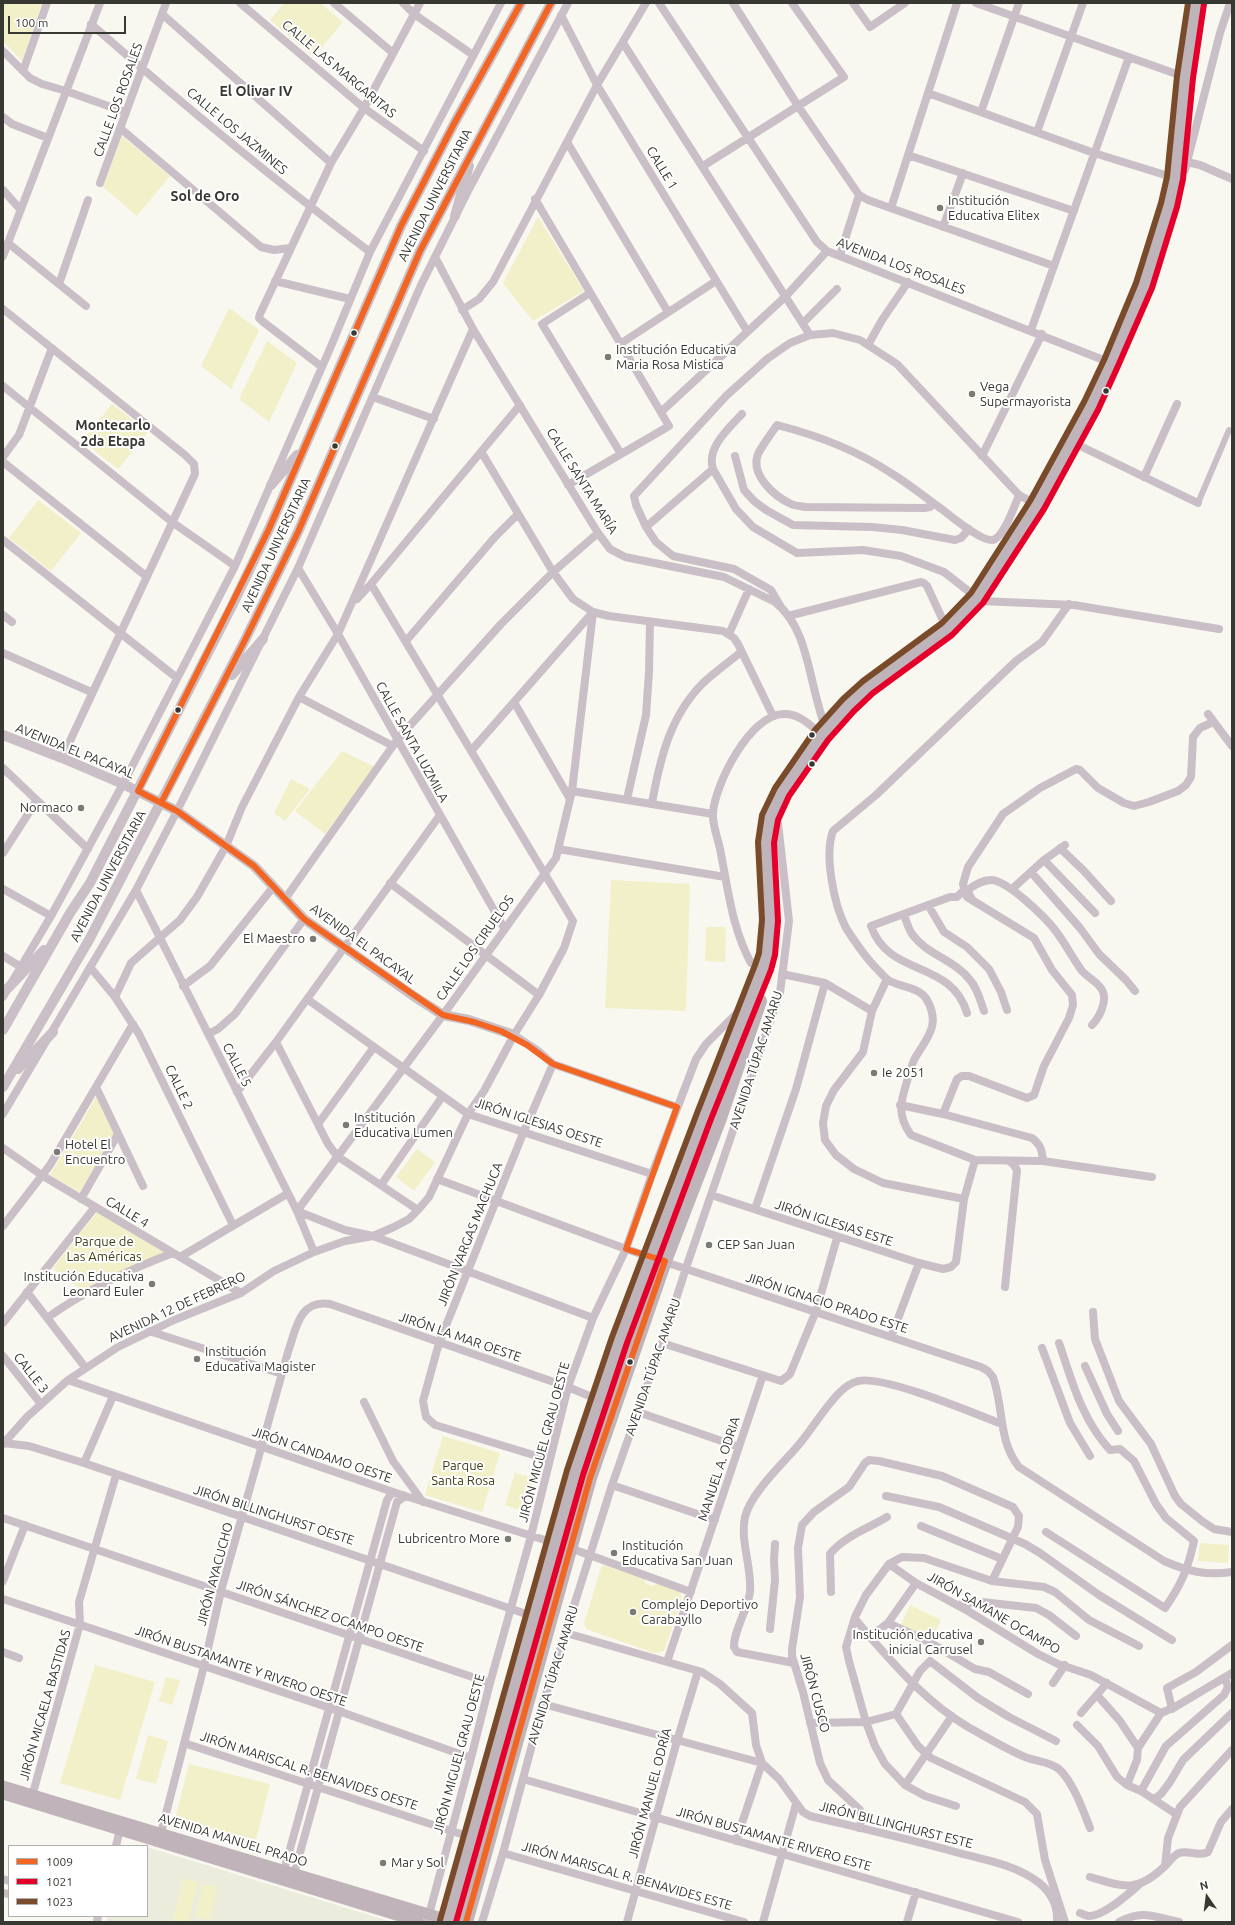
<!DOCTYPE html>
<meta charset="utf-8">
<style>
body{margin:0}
#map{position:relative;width:1235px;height:1925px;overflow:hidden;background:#f8f8f0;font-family:Ubuntu,sans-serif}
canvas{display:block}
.frame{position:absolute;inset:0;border:4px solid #383832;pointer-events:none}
.legend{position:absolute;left:8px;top:1845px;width:140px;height:72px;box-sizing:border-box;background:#fff;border:1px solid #afafad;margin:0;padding:5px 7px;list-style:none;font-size:12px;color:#383832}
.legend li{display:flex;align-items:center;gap:8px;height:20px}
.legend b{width:20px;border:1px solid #afafad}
.north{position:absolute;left:1187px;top:1877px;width:40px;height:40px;-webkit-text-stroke:3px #fff;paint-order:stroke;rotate:346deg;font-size:11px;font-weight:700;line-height:16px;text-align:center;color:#383832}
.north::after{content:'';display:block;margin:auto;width:14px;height:18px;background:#383832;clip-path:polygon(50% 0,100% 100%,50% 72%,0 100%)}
.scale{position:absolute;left:8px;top:16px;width:118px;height:18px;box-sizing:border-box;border:2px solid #383832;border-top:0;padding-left:5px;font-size:12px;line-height:14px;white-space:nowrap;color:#383832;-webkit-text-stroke:3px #fff;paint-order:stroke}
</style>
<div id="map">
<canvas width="1235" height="1925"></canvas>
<div class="frame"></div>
<ul class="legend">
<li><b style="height:5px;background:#f26522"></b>1009</li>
<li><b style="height:5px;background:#e4002b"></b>1021</li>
<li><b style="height:5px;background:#7a4b2a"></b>1023</li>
</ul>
<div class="north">N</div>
<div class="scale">100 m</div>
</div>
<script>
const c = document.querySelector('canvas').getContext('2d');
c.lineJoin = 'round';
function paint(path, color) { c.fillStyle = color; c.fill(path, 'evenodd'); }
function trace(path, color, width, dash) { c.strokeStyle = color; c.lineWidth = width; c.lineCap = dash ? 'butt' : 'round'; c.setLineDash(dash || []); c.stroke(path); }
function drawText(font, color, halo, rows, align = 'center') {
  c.font = font + ' Ubuntu,sans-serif'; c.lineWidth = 4; c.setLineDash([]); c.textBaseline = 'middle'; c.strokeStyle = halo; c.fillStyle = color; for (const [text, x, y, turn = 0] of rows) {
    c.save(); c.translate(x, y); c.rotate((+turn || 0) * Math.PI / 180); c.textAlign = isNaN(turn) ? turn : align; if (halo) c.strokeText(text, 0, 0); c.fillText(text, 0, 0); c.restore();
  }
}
paint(new Path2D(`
 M147,1847l245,75h-286l2,-6h39z`), '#ececdc');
paint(new Path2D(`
 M3,3h39l-20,58 -19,-20z
 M284,3h36l23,19 -29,35 -44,-37z
 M122,136l48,40 -33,40 -34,-29z
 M538,217l46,74 -51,30 -30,-38z
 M229,308l30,22 -28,59 -30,-23z
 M267,341l30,22 -28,59 -30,-23z
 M112,404l36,28 -30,37 -36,-28z
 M38,500l43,33 -30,38 -42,-33z
 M342,751l33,16 -50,67 -30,-23z
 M291,779l19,10 -25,32 -11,-8z
 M611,880l79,4 -4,127 -81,-3z
 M706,927h20l-1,35 -20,-1z
 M97,1096l18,38 -35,58 -30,-17z
 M417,1149l18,13 -21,29 -18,-14z
 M97,1212l68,41 -81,39 -31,-24z
 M443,1436l57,17 -18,59 -57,-17z
 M515,1473l18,5 -10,33 -18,-6z
 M1200,1543l29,2 -1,18 -30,-2z
 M603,1565l41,13 2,6 8,2 3,-3 23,9 2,8 -18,51 -10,2 -68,-24 -2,-6 17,-55z
 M910,1605l31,15 -9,19 -31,-14z
 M95,1665l60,17 -35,118 -60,-17z
 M166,1677l14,3 -8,25 -13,-4z
 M148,1735l20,6 -12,43 -20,-5z
 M189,1764l81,20 -14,56 -81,-21z
 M184,1878l14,4 -10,40h-16z
 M203,1884l15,3 -8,33 -15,-3z`), '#f1f0c8');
trace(new Path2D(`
 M1198,503l31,-73`), '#cabfc6', 6);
trace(new Path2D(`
 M240,3l124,105 60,43
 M334,3l59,50
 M403,3l11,11 59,41
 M659,3l158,239 10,9 284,112
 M733,3l65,103 61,89 9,5 186,66
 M853,3l17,24 35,-24
 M976,3l209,74
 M162,14l169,149
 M561,15l36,70 150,246
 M91,24c90,79 183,156 279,228
 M623,43l187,292
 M3,51l27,27 12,6 24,7 59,21
 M23,71l24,-68
 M928,93l166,60 81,25 10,-8 35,-137 10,-30
 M981,112l38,-109
 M3,117l9,7 36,14
 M120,128l141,119 13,3 16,-2
 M1037,132l46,-129
 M567,142l101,170
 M908,155l166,56
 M1187,162l13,3 32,14
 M703,166l141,-89 -52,-74
 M100,183l66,-180
 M3,190l17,19
 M535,199l134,227 -101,59
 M891,208l66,-205
 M943,227l20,-54
 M8,243l78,63
 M840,255l19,-60
 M3,256l97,-253
 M435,257l38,72 125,204 12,16 15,8 99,20 51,25c27,21 32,59 40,90 3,13 7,26 11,39
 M275,281l75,18
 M59,284l29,-84
 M590,293l-48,31 79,130
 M3,309l182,146 9,9 1,10 -133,284
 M462,310l17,-11 14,-17 104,-197 49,-82
 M803,323l34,-34
 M1031,330l98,-273
 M620,344l96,-63
 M868,345l14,-25 26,-38
 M322,367l-60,-46 -3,-3 1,-4 71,-151 33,-55 56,-105
 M3,386l169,136 63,44
 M373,397l61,22
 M661,412l125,-116 41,-45
 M742,414c-13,14 -36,34 -29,55l23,40 17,18 44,26 66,-3 38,6 43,16 37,29 93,4 145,24
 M1072,442l126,61
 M482,453l71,119 20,27 20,13 16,4 114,15 11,7 4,6 35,72
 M735,456l9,34 10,11 12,9 27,15 79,2 30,3 53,10 6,-2 8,-9
 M982,456l60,-122
 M3,457l16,-22 33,-87
 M3,462l143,114
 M1144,477l33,-73
 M933,503l-3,4 -6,1 -118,-1c-5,-1 -11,-1 -15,-3 -17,-8 -41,-29 -33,-50 5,-10 13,-20 19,-29 39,10 81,26 114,48 18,11 35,25 52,37 9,7 38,31 49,30 11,-1 23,-35 27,-45
 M646,527l67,-58
 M3,540l174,138
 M298,568l40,66 166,294
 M357,599l14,-15 149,-179
 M1069,604l-27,38 -26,19 -140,134 -43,36c-9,24 1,74 13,97 9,14 19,29 31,41 3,3 7,8 11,11 11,7 32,7 39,20 14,25 0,38 -12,58 -3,6 -5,14 -7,20 -7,23 -12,36 3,57l64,25 68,1 109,16
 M781,607l-10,-17 -37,-21 -61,-13 -17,-14 -10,-15 -10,-22 -2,-9 92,-100 41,-37 23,-16 20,-8 23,-2 27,7 37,24 122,131 18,10
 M3,615l9,7
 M788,616l133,-34 3,1 3,3 20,43
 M729,634l20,-45
 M406,641l89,-104 23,-23
 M3,653l88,39
 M299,697l94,49
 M514,702l56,97
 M1208,714l24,32
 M471,751l122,-139
 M3,768l85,81
 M572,791l141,23
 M627,799l19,-84 3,-43 1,-50
 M652,803c8,-44 18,-87 51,-120 12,-11 26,-21 38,-31
 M1060,848l24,23 27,30
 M558,849l167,28
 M3,853l34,-53
 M1044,860l51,53
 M1031,872l49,56 19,26 27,26 9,11
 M390,883l149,112
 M3,889l48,27
 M1012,889l32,-29 21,-15
 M136,890l161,321 17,41
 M964,890l-7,7h-7l-79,29c18,52 80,33 96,87
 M285,899l112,-159 104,-116 52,-52 45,-39
 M972,899l-3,-5v-5c5,-4 15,-9 22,-9 16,0 54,37 64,50 10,13 17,27 27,41 6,7 18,12 21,21 4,10 -4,26 -11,33
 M928,905l16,27 23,15 22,22 12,23 6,18
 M904,914c2,7 4,14 8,20 15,21 43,26 58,46 8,9 10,20 14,31
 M3,956l18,11
 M90,967l25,30 24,37 94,191
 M763,968l-12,-5c-19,-34 -23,-75 -31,-114 -2,-10 -8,-25 -7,-36 2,-29 37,-98 70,-99 16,-1 28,12 39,21
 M782,974l43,9 47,28
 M887,979l-15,32 -9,41 -29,38 -8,16 -3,17 2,17 11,15 18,14 29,14 81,16
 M183,986l27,-20 64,-80
 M3,997l48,-81 72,-132 112,-218 94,-215 41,-99 131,-249
 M115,997l16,-34 49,-43 17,-23 29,-51 16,-39 57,-110 39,-63 135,-305
 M307,999l161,115 184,60
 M208,1034l10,-5 17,-15 69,-95
 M514,1035l23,15 16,14 124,43
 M276,1042l52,102 9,12 81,54
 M96,1087l47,99
 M237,1092l39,-50 164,-227
 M900,1105l43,9 89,24c9,7 10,12 11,23
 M3,1114l133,-224 41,-79 121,-243 123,-283 48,-96 99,-186
 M943,1114l14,-35 5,-3h7l58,22 7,-3 10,-29 25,-48 4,-13 -1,-10 -20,-25 -18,-32 -67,-41 -4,-13 5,-17 35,-53 37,-26 36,-19 4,1 18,18 26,15 10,3 15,-4 29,-11 8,-6 5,-8 2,-40 7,-9 13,-6
 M318,1124l56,-77
 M3,1148l40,28 198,117
 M437,1179l189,70 355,118 7,4 5,6c11,31 5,64 26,90l145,94c23,10 42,15 68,11
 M381,1185l61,-88
 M711,1195l208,68 24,6 8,-2 5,-5 8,-63 11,-39
 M81,1199l37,-65
 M755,1209l41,-120 29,-106
 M3,1226l47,-61 83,-141
 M180,1257l107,-63
 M1005,1287l12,-117 -4,-6 -4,-3
 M27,1292l58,75
 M1093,1312l2,27 24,62 32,43 24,52 6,8 21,17 12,8 18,3
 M47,1318c39,-28 81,-48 126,-65
 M593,1318l-220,-82 -28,-6 -48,-19 146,-196 113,-157 16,-67 21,-179
 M3,1323l92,-116
 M149,1331l133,43
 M891,1337l28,-74
 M662,1343l119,38 9,-7 26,-63 21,-73
 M1042,1348l28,75 20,33
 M3,1356l38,48
 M1085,1366l22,48 11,17
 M68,1380l328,113 174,55 121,44
 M364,1402l29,59 30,41
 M638,1412l101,35
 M3,1443l26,3 55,17 451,154
 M3,1444l24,-27 41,-37 50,-33 56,-27 67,-27 33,-22 40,-19 31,-11 28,-5 21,-9 15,-8 9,-9 11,-13 39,-83 16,-23 30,-56 25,-40 25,-47 9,-27 -202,-337
 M550,1460l-115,-35 -9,-8 -3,-16 16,-58 85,-212 29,-67
 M84,1463l29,-67
 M612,1485l103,35
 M886,1496l53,11 86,37 15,9 59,42 73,45
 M3,1518l487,165
 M921,1526l81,33
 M1046,1532l119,76c16,-23 23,-39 29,-67l-28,-23 -10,-14 -22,-43 -14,-12 -10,1c-28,-30 -38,-69 -51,-107
 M889,1564l27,19
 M3,1581l22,-56
 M831,1592l-1,-38c13,-17 39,-26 57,-37
 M3,1599l327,109 141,50
 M957,1605l25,-3 54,6 13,7 27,21
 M856,1620l14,17
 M888,1623l43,20 44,26 14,3 39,22
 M770,1629l5,-49 -1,-20 1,-16
 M566,1633l136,39 18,12 32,29 4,32 6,18 17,16 24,33 7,4c50,12 99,23 149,37 27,7 57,12 79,29 13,10 20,24 19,40
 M3,1652l16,6
 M667,1662l96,-287
 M794,1663l-57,-11 -3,-5c-1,-15 14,-38 16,-55 2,-25 -10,-50 -5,-75 6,-25 40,-55 56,-75 13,-16 24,-35 39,-50 5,-5 11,-9 18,-11 26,-6 115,32 144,43
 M1053,1683l12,-18
 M1097,1695l23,26 18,27
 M543,1704l219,59 -26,78
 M1172,1709l-5,-21 29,-16 36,-27
 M1081,1713l26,-30
 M896,1714l22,32 13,12 94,44 12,12 8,46 20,62
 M896,1714l24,-43 10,-10 48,37 31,19 47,24
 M810,1723l56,-1 30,-8
 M1077,1725l21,21 19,31 10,8 14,6 35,23
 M184,1743l289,95
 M523,1779l495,143
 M905,1785l47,-69
 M1127,1785l10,-25 1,-12 23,-35 14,-6 57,-34
 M1141,1791l25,-45 58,-51 4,-8 -3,-9
 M1154,1799l7,-5 9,-12 13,-22 49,-47
 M31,1800l49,-176 -1,-22 37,-127
 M956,1806l-31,-10 -20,-11 -20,-21 -10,-18 -9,-24 -17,-61 -3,-14 9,-30 11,-22 23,-31 13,-7 22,1 68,23 52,6 11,5 34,28 50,26
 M859,1828l3,-9 -2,-9 -32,-30 -8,-17 -17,-71 -11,-36v-7l8,-52 -2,-49 4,-23 12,-13 35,-25 16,-24 4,-3 10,1 63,15 71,31 6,9 -1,11 -26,54
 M1090,1828c-7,-18 -17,-46 -31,-59 -8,-7 -24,-8 -34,-12 -19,-8 -39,-20 -57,-30 -39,-23 -68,-56 -98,-90l18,-14 28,-40 52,28 70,43 20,10 33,11 70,38
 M161,1833l43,-167 17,-75 67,-239c8,-23 11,-53 42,-48l238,83 31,13
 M116,1846l5,-21
 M503,1853l241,69
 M1165,1866c4,-4 9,-11 14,-13 9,-3 21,4 29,-1l13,-30 11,-13
 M283,1874l104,-374 4,-6 5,-1
 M1090,1877c34,10 47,16 75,-11l3,-28 12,-31 52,-57
 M293,1878l104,-376 8,-6
 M3,1879l6,2
 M3,1893l6,1
 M1080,1913c3,1 7,3 9,3 14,1 39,-22 50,-31
 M97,1922l1,-6
 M427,1922l44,-164 19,-75 41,-147 37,-149 25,-69 33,-69 26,-75 44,-115 10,-15 38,-38
 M482,1922l21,-69 40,-149 69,-219 50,-142 24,-75 94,-275 9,-72 -11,-98 -5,-13
 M627,1922l50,-181 21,-70
 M763,1922l33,-118
 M907,1922l9,-30
 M1119,1922c23,-13 36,-5 60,0`), '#cabfc6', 8);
trace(new Path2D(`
 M455,216l14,-50
 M271,485l26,-30
 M232,675l31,-36
 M3,735l59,23 61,26 54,27 77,55 50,53 111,78 28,18 26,5 45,15
 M8,988l36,-38
 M3,1030l67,-117 20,-30 142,-277 37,-77 132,-303 54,-104 66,-119
 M18,1069l35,-37
 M3,1087l86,-147 156,-300 53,-108 122,-281 131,-248`), '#cabfc6', 10);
trace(new Path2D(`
 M3,1786l452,136
 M3,1794l416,128`), '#c1b3ba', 11);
trace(new Path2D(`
 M448,1922l127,-449 44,-133 85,-224 59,-148 4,-14 3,-34 -4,-77 4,-25 12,-26 40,-57 26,-30 20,-18 79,-58 30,-31 60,-93 54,-99 20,-43 33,-77 25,-81 6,-27 10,-101 11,-74
 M466,1922l124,-444 75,-217 54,-140 41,-120`), '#bfb4b9', 14);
trace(new Path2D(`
 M161,803l84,-163 53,-108 122,-281 131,-248
 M466,1922l124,-444 75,-217 -39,-12 51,-142 -124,-43 -26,-19 -26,-14 -27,-9 -31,-7 -139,-96 -50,-53 -77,-55 -39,-20 131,-262 132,-303 54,-104 66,-119`), '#f26522', 6);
trace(new Path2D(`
 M456,1922l127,-447 44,-132 84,-224 60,-149 4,-15 3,-34 -4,-78 4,-23 11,-24 39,-56 26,-29 19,-18 79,-58 31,-32 61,-94 54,-99 20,-44 34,-78 25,-81 6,-28 10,-101 11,-74`), '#e4002b', 6);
trace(new Path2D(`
 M440,1920l127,-450 45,-133 85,-224 58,-148 4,-12 3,-33 -4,-78 4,-27 13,-27 40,-58 28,-31 20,-18 79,-58 29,-30 59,-92 54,-99 20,-42 32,-77 25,-80 6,-26 10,-101 11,-73`), '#7a4b2a', 6);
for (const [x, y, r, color] of [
 [940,208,4,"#7b7b74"],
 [354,333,3.5,"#383832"],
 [608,357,4,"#7b7b74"],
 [1106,391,3.5,"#383832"],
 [972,394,4,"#7b7b74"],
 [335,446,3.5,"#383832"],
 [178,710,3.5,"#383832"],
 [812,735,3.5,"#383832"],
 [812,764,3.5,"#383832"],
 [81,808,4,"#7b7b74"],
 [313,939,4,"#7b7b74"],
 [874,1073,4,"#7b7b74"],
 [346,1125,4,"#7b7b74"],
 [57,1152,4,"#7b7b74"],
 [709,1245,4,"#7b7b74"],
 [152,1284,4,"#7b7b74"],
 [197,1359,4,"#7b7b74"],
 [630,1362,3.5,"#383832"],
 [508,1539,4,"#7b7b74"],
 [614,1553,4,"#7b7b74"],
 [633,1612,4,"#7b7b74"],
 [981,1642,4,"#7b7b74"],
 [383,1863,4,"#7b7b74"]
]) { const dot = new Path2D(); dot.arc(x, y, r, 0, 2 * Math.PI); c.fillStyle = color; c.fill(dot); trace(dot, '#fff', 1.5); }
drawText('13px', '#383832', '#fff', [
 ["CALLE LAS MARGARITAS",339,69,40],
 ["CALLE LOS ROSALES",118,100,-70],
 ["CALLE LOS JAZMINES",237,131,40],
 ["CALLE 1",662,168,59],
 ["AVENIDA UNIVERSITARIA",435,195,-63],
 ["AVENIDA LOS ROSALES",901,266,21],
 ["CALLE SANTA MARÍA",582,481,58],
 ["AVENIDA UNIVERSITARIA",276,545,-65],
 ["CALLE SANTA LUZMILA",412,742,61],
 ["AVENIDA EL PACAYAL",75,751,22],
 ["AVENIDA UNIVERSITARIA",108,876,-62],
 ["AVENIDA EL PACAYAL",363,944,36],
 ["CALLE LOS CIRUELOS",475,948,-55],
 ["AVENIDA TÚPAC AMARU",756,1060,-72],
 ["CALLE 5",237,1065,63],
 ["CALLE 2",179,1087,64],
 ["JIRÓN IGLESIAS OESTE",539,1123,18],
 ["CALLE 4",127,1212,31],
 ["JIRÓN IGLESIAS ESTE",834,1223,18],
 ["JIRÓN VARGAS MACHUCA",470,1234,-68],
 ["JIRÓN IGNACIO PRADO ESTE",827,1303,18],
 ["AVENIDA 12 DE FEBRERO",177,1307,-25],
 ["JIRÓN LA MAR OESTE",460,1337,19],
 ["AVENIDA TÚPAC AMARU",653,1367,-71],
 ["CALLE 3",31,1373,52],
 ["JIRÓN MIGUEL GRAU OESTE",544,1442,-75],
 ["JIRÓN CANDAMO OESTE",322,1455,19],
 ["MANUEL A. ODRIA",719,1469,-72],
 ["JIRÓN BILLINGHURST OESTE",274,1515,18],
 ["JIRÓN AYACUCHO",215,1574,-75],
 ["JIRÓN SAMANE OCAMPO",994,1613,30],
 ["JIRÓN SÁNCHEZ OCAMPO OESTE",330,1616,19],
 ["JIRÓN BUSTAMANTE Y RIVERO OESTE",241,1666,19],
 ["AVENIDA TÚPAC AMARU",553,1675,-73],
 ["JIRÓN CUSCO",815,1693,75],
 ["JIRÓN MICAELA BASTIDAS",45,1705,-74],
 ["JIRÓN MIGUEL GRAU OESTE",459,1754,-75],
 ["JIRÓN MARISCAL R. BENAVIDES OESTE",309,1771,18],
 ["JIRÓN MANUEL ODRÍA",650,1793,-75],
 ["JIRÓN BILLINGHURST ESTE",896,1825,14],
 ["JIRÓN BUSTAMANTE RIVERO ESTE",774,1839,16],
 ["AVENIDA MANUEL PRADO",233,1840,17],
 ["JIRÓN MARISCAL R. BENAVIDES ESTE",627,1876,16]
]);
drawText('13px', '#383832', '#fff', [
 ["Institución",948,201],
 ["Educativa Elitex",948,216],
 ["Institución Educativa",616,350],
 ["Maria Rosa Mistica",616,365],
 ["Vega",980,387],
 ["Supermayorista",980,402],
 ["Normaco",73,808,"right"],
 ["El Maestro",305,939,"right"],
 ["Ie 2051",882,1073],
 ["Institución",354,1118],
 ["Educativa Lumen",354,1133],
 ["Hotel El",65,1145],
 ["Encuentro",65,1160],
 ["CEP San Juan",717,1245],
 ["Institución Educativa",144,1277,"right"],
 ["Leonard Euler",144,1292,"right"],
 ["Institución",205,1352],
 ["Educativa Magister",205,1367],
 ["Lubricentro More",500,1539,"right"],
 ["Institución",622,1546],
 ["Educativa San Juan",622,1561],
 ["Complejo Deportivo",641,1605],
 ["Carabayllo",641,1620],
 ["Institución educativa",973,1635,"right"],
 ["inicial Carrusel",973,1650,"right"],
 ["Mar y Sol",391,1863]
], 'left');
drawText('13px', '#434118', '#fff', [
 ["Parque de",104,1242],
 ["Las Américas",104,1257],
 ["Parque",463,1466],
 ["Santa Rosa",463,1481]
]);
drawText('bold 14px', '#383832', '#fff', [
 ["El Olivar IV",256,91],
 ["Sol de Oro",205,196],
 ["Montecarlo",113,425],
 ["2da Etapa",113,441]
]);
</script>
